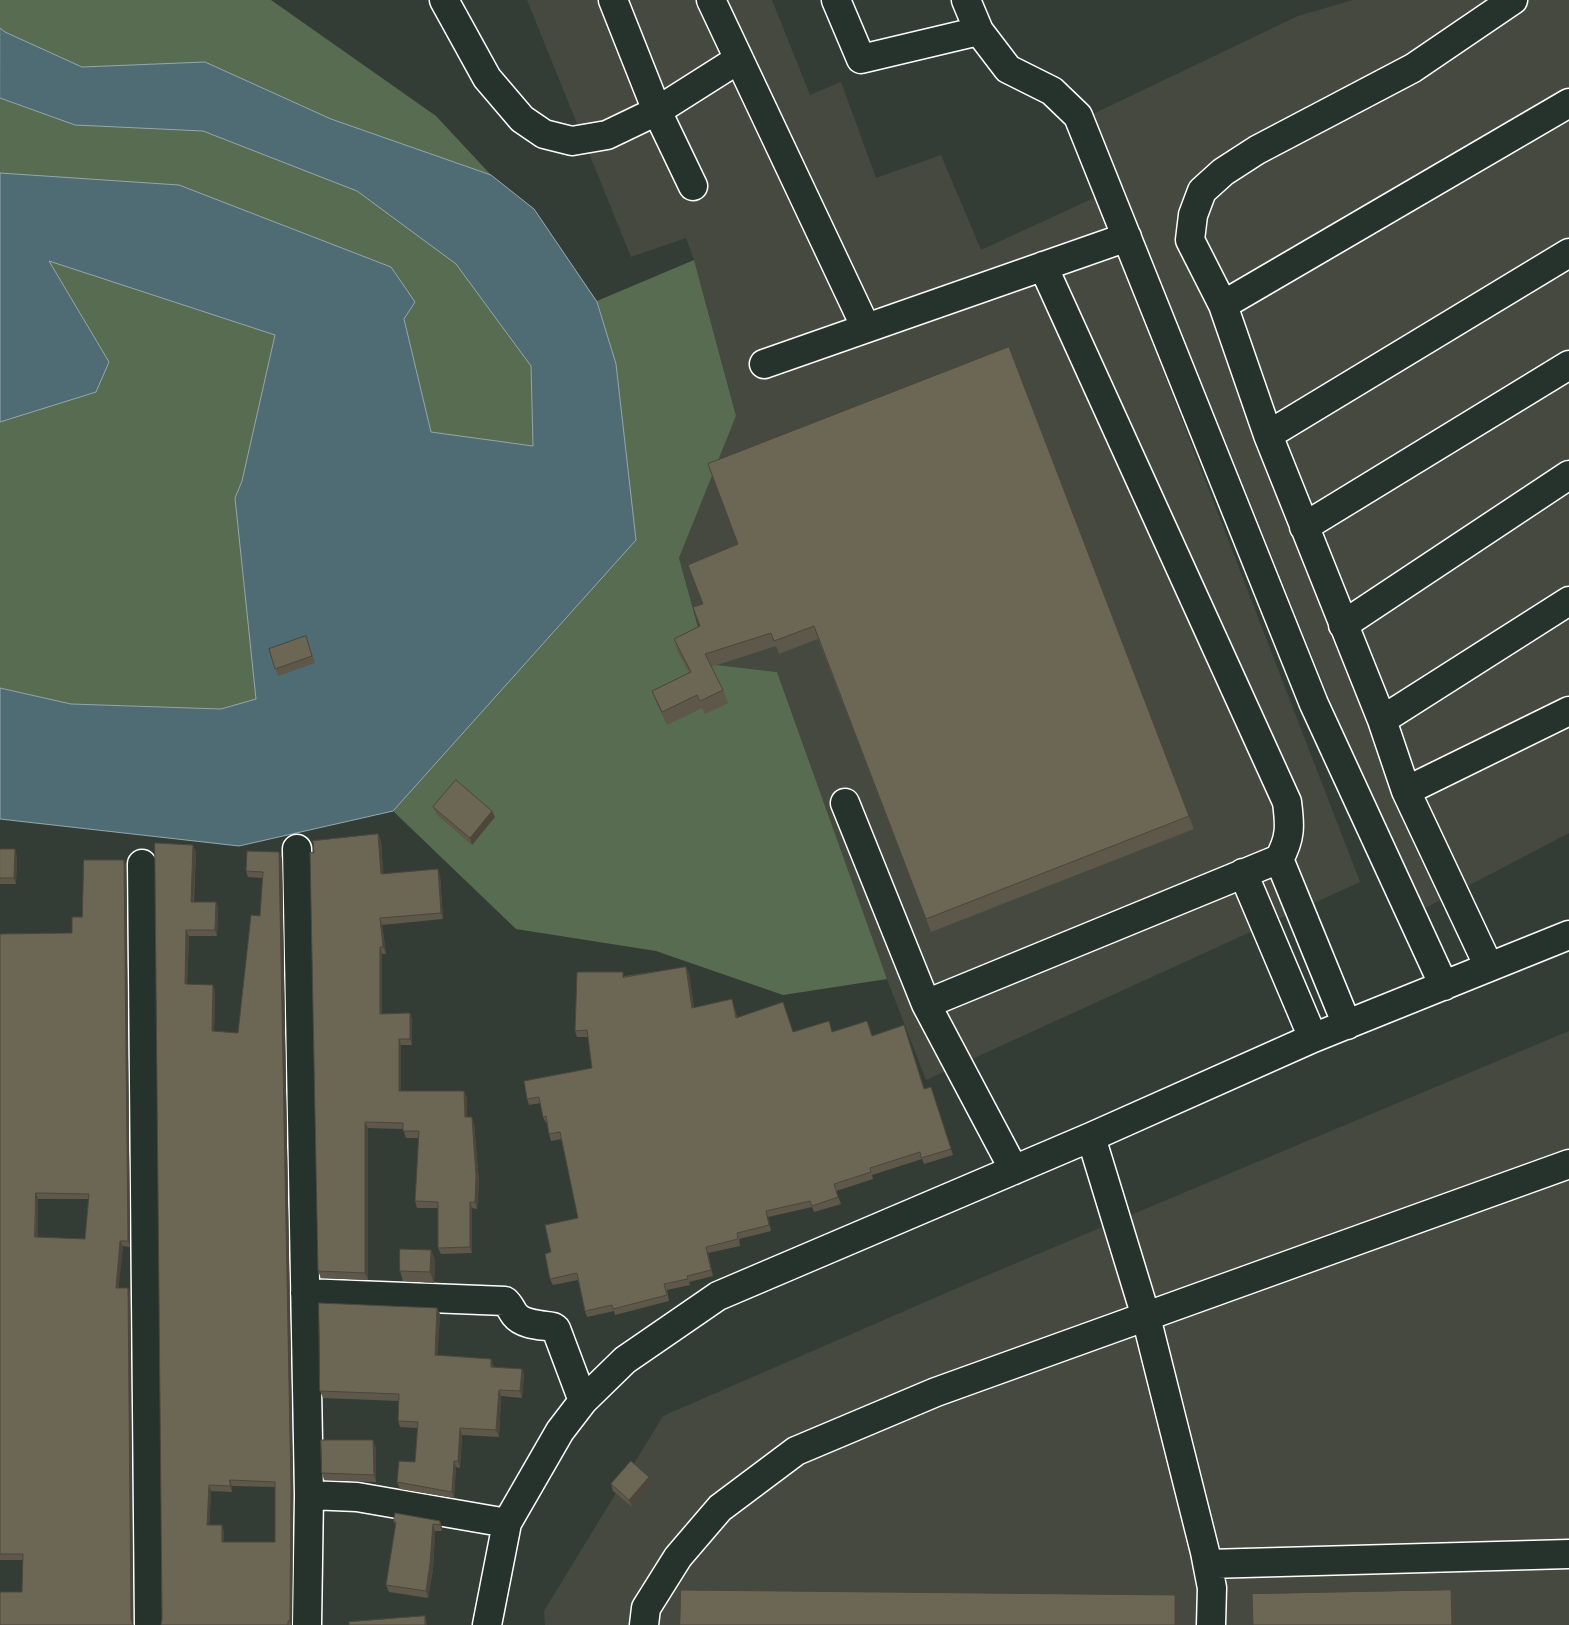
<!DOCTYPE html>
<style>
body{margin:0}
canvas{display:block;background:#343d35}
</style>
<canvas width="1569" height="1625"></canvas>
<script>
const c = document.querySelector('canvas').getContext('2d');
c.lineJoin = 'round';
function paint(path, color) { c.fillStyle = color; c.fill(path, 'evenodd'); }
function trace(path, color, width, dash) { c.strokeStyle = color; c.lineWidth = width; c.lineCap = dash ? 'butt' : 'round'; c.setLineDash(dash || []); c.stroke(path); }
paint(new Path2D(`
 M527,0h245l38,95 31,-13 35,96 65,-23 40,95 115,-53 264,685 -434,198 -39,-101 -110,-307 -69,-8 -29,-106 57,-142 -42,-156 -8,-22 -55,19z
 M1353,0h216v833l-153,80 -323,-799 205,-98z
 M1569,1031v594h-1024l-1,-14 119,-195 306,-133z`), '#45493f');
paint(new Path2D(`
 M0,0h271l165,116 55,59 43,34 63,92 97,-41 42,156 -57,142 29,106 69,8 110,307 -104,16 -127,-44 -140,-22 -123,-118 -172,-102 -150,-5 -71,-16z`), '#576c51');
const water = new Path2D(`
 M0,28l5,4 77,35 123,-5 126,57 160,56 43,34 63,93 19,62 20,176 -243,271 -154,35 -239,-27v-131l71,16 150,5 35,-10 -21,-201 7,-17 33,-146 -226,-74 60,101 -13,30 -96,30v-249l179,12 212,82 24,35 -11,17 27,113 102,14 -2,-80 -75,-102 -99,-73 -154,-60 -128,-6 -75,-27z`);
paint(water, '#4f6c75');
trace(water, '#95a7ac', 1);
const minor = new Path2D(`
 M444,0l43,78 35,41 22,15 28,7 35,-6 50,-24 82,-52
 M613,0l44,111 36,75
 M711,0l155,328
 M836,0l25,59 118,-28
 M966,0l13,31 29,38 44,22 26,25 236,588 130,282
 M1223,305l346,-202
 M764,364l363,-127
 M1268,435l301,-182
 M1304,527l265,-162
 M1343,625l226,-150
 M1382,720l187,-119
 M1406,791l163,-80
 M845,803l81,201 88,166
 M297,849l12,646 -2,130
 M1279,859l68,166
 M142,864l7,761
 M1243,873l70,165
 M1489,967l-83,-176 -24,-71 -114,-285 -45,-130 -33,-65 3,-25 9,-24 21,-19 34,-22 156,-82 100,-68
 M926,1004l353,-145c12,-21 11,-34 8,-57l-244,-536
 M1091,1137l55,180 59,235 7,36 -1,37
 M305,1293l200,8c5,4 6,9 10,14 8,10 26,10 38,12l3,2 27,72
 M309,1495l48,2 150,26
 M1208,1564l361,-10
 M487,1625l20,-102 53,-92 23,-30 42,-41 93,-64 373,-159 222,-99 256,-103
 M644,1625l2,-17 32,-51 42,-49 76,-57 140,-59 633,-228`);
trace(minor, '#fff', 31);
trace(minor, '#26332d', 28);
paint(new Path2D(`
 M1009,347l185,482 -263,103 -113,-293 -39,15 -3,-8 -65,21 12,23 5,13 -23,11 -3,-6 -35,17 -10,-21 -5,-13 37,-18 -11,-21 -4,-13 26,-13 3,-22z
 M306,636l9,27 -37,13 -9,-27z
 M433,807l59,4 3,6 -23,28 -36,-31z
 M378,834l3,7 2,33 57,2 3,43 -61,6 4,29h-4v60l28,-1 2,7v25h-11v46h63l3,7v19l7,7 5,59 -2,26 -5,-1v45l-31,1 -3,-6v-40h-21l-2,-7 4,-63h-13l-3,-9 -35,-1v152l-47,-2 -3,-7 -4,-418z
 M155,843l41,8 -2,51h22l2,6 -1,28h-28l-2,48 28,7 -1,40 24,2 22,-117 3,-38 -15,-1 -2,-6 36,-13 11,637 -1,130h-131l1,-6zM232,1486l43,1v55h-51v-11l-15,-6 2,-34 21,1z
 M0,849l17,6 -1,29h-16z
 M124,860l2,6 4,381 -7,-1 -5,42h10l2,6 3,331h-133l22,-33 1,-32h-23v-626l72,-1 10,-16zM38,1199h51l-4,40 -47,-2z
 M686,967l3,7 5,34 38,-9 5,18 56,15h39l40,4 52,53 7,-2 22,68 -29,9 -2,-5 -50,16 1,4 -37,12 5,13 -27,8 -2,-5 -44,10 3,14 -32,8 1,7 -32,7 5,23 -24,6 1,3 -23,5 2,11 -54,14 -1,-4 -27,6 -2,-6 -7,-31 -25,5 -3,-6 1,-27 27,-34 -16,-79 -11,2 -2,-7 -2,-11h-1l-3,-6 -2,-14 -12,2 -2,-6 65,-31 -4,-31h-11l-2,-6 50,-55z
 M431,1250l4,10 -1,23 -31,-2 -3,-10z
 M437,1308l3,6 -3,42 54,3 2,8 29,2 2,6 -2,23 -21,-2 -2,41 -37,-2 -2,33 -4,-1 -2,31 -54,-9 -3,-7 18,-20 3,-34 -18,-1 -2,-6 1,-20 -76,-3 -3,-7z
 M376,1447v35l-52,-2 -2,-7z
 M649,1477l3,6 -20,24 -19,-16 -2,-7z
 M440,1521l2,7v3h-7l-2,38 -5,29 -39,-6 -3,-7 10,-58 -2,-5z`), '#5d5849');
paint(new Path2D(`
 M492,811l3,6 -23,28 -2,-7z
 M378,834l3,7 3,39 -3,-6z
 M193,845l3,6 -3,57 -2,-6z
 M15,849l2,6 -1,29 -2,-6z
 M279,852l3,6 11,637 -1,130h-1l-1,-4z
 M124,860l2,6 4,381 -2,-6z
 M438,869l2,7 3,43 -2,-6z
 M216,902l2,6 -1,28 -2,-6z
 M380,918l2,7 4,29 -3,-7z
 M186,930l3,6 -2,54 -2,-6z
 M380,947l2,7v66l-2,-6z
 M686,967l3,7 6,41 -3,-7z
 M213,985l2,6 -1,46 -2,-6z
 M410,1013l2,7v25l-2,-6z
 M399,1039l2,6v53l-2,-7z
 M464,1091l3,7v26l-2,-7z
 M472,1117l2,7 5,59 -2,26 -2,-7z
 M365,1122l3,6v152l-3,-7z
 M36,1193l2,6v44l-3,-6z
 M470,1202l2,6v45l-2,-6z
 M120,1241l3,5 -5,48 -2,-6z
 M706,1247l2,6 5,23 -2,-6z
 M431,1250l4,10 -1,23 -4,-11z
 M128,1288l2,6 3,331 -2,-6z
 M437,1308l3,6 -3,48 -2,-7z
 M491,1359l3,7 -1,7 -2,-6z
 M522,1369l2,6 -2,23 -2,-7z
 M499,1390l2,6 -2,41 -3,-7z
 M460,1428l2,7 -2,33 -2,-7z
 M373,1440l3,7v35l-2,-7z
 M454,1461l2,6 -2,31 -2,-6z
 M649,1477l3,6 -20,24 -3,-7z
 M230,1480l2,6v6l-2,-6z
 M209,1485l2,6 -2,40 -2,-6z
 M440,1521l2,7v3l-2,-6z
 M433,1524l2,7 -2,38 -5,29 -2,-7z
 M222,1525l2,6v17l-2,-6z
 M1451,1590l5,13v22h-4z
 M1175,1595l5,14v16h-5z
 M425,1616l2,6v3h-2z`), '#4c473c');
const building = new Path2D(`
 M1009,347l180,469 -263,103 -112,-293 -40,15 -3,-8 -66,21 18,36 -23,11 -3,-6 -35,17 -10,-21 39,-19 -17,-33 26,-13 -7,-19 10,-3 -15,-39 50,-21 -30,-80z
 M306,636l6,20 -37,13 -6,-20z
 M456,780l36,31 -22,27 -37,-31z
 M378,834l3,40 57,-5 3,44 -61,5 3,29h-3v67l30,-1v26h-11v52h65l1,26h7l4,59 -1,26h-5v45l-32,1v-46l-23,-1 4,-70h-16v-8l-38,-1v151l-47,-2 -8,-419 4,1 -1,-12z
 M155,843l38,2 -2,57h25l-1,28h-29l-1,54 28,1 -1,46 26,2 13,-118 9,1 3,-44 -17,-1 1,-20 32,1 12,637 -1,132h-2v4h-127l1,-6zM230,1480l45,2v60h-53v-17h-15l2,-40 21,1z
 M0,849h15l-1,29h-14z
 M84,860h40l4,381h-8l-4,47h12l3,331 2,6h-133v-33h22l1,-38h-23v-620l72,-1v-16h10zM36,1193l53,1 -4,45 -50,-2z
 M686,967l6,41 40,-9 4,19 47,-16 10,30 36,-11 3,11 35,-11 5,15 32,-11 20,64 7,-2 20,62 -30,9 -1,-6 -50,16 1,4 -37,12 4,13 -26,9 -2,-5 -44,10 3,14 -32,8 1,6 -32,8 5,23 -24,6 1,3 -24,5 3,11 -54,14 -1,-4 -27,6 -8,-38 -27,6 -5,-25 6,-2 -6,-27 33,-7 -18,-86 -11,2 -3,-18 -3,1 -4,-20 -12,2 -3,-18 68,-13 -5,-38 -12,1 2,-59h46v5z
 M400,1249l31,1 -1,22 -30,-1z
 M319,1303l118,5 -2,47 56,4v8l31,2 -2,22 -21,-1 -3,40 -36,-2 -2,33h-4l-2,31 -55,-10 2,-21 16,1 3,-40 -20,-1 1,-27 -79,-3z
 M321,1440h52l1,35 -52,-2z
 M631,1461l18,16 -20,23 -18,-16z
 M395,1513l45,8v4l-7,-1 -3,39 -4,28 -40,-6 10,-63h-2z
 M681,1590l494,5v30h-495z
 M1451,1590l1,35h-199l-1,-31z
 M425,1616v9h-76v-3z`);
paint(building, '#6c6655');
trace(building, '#4c473c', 1);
</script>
